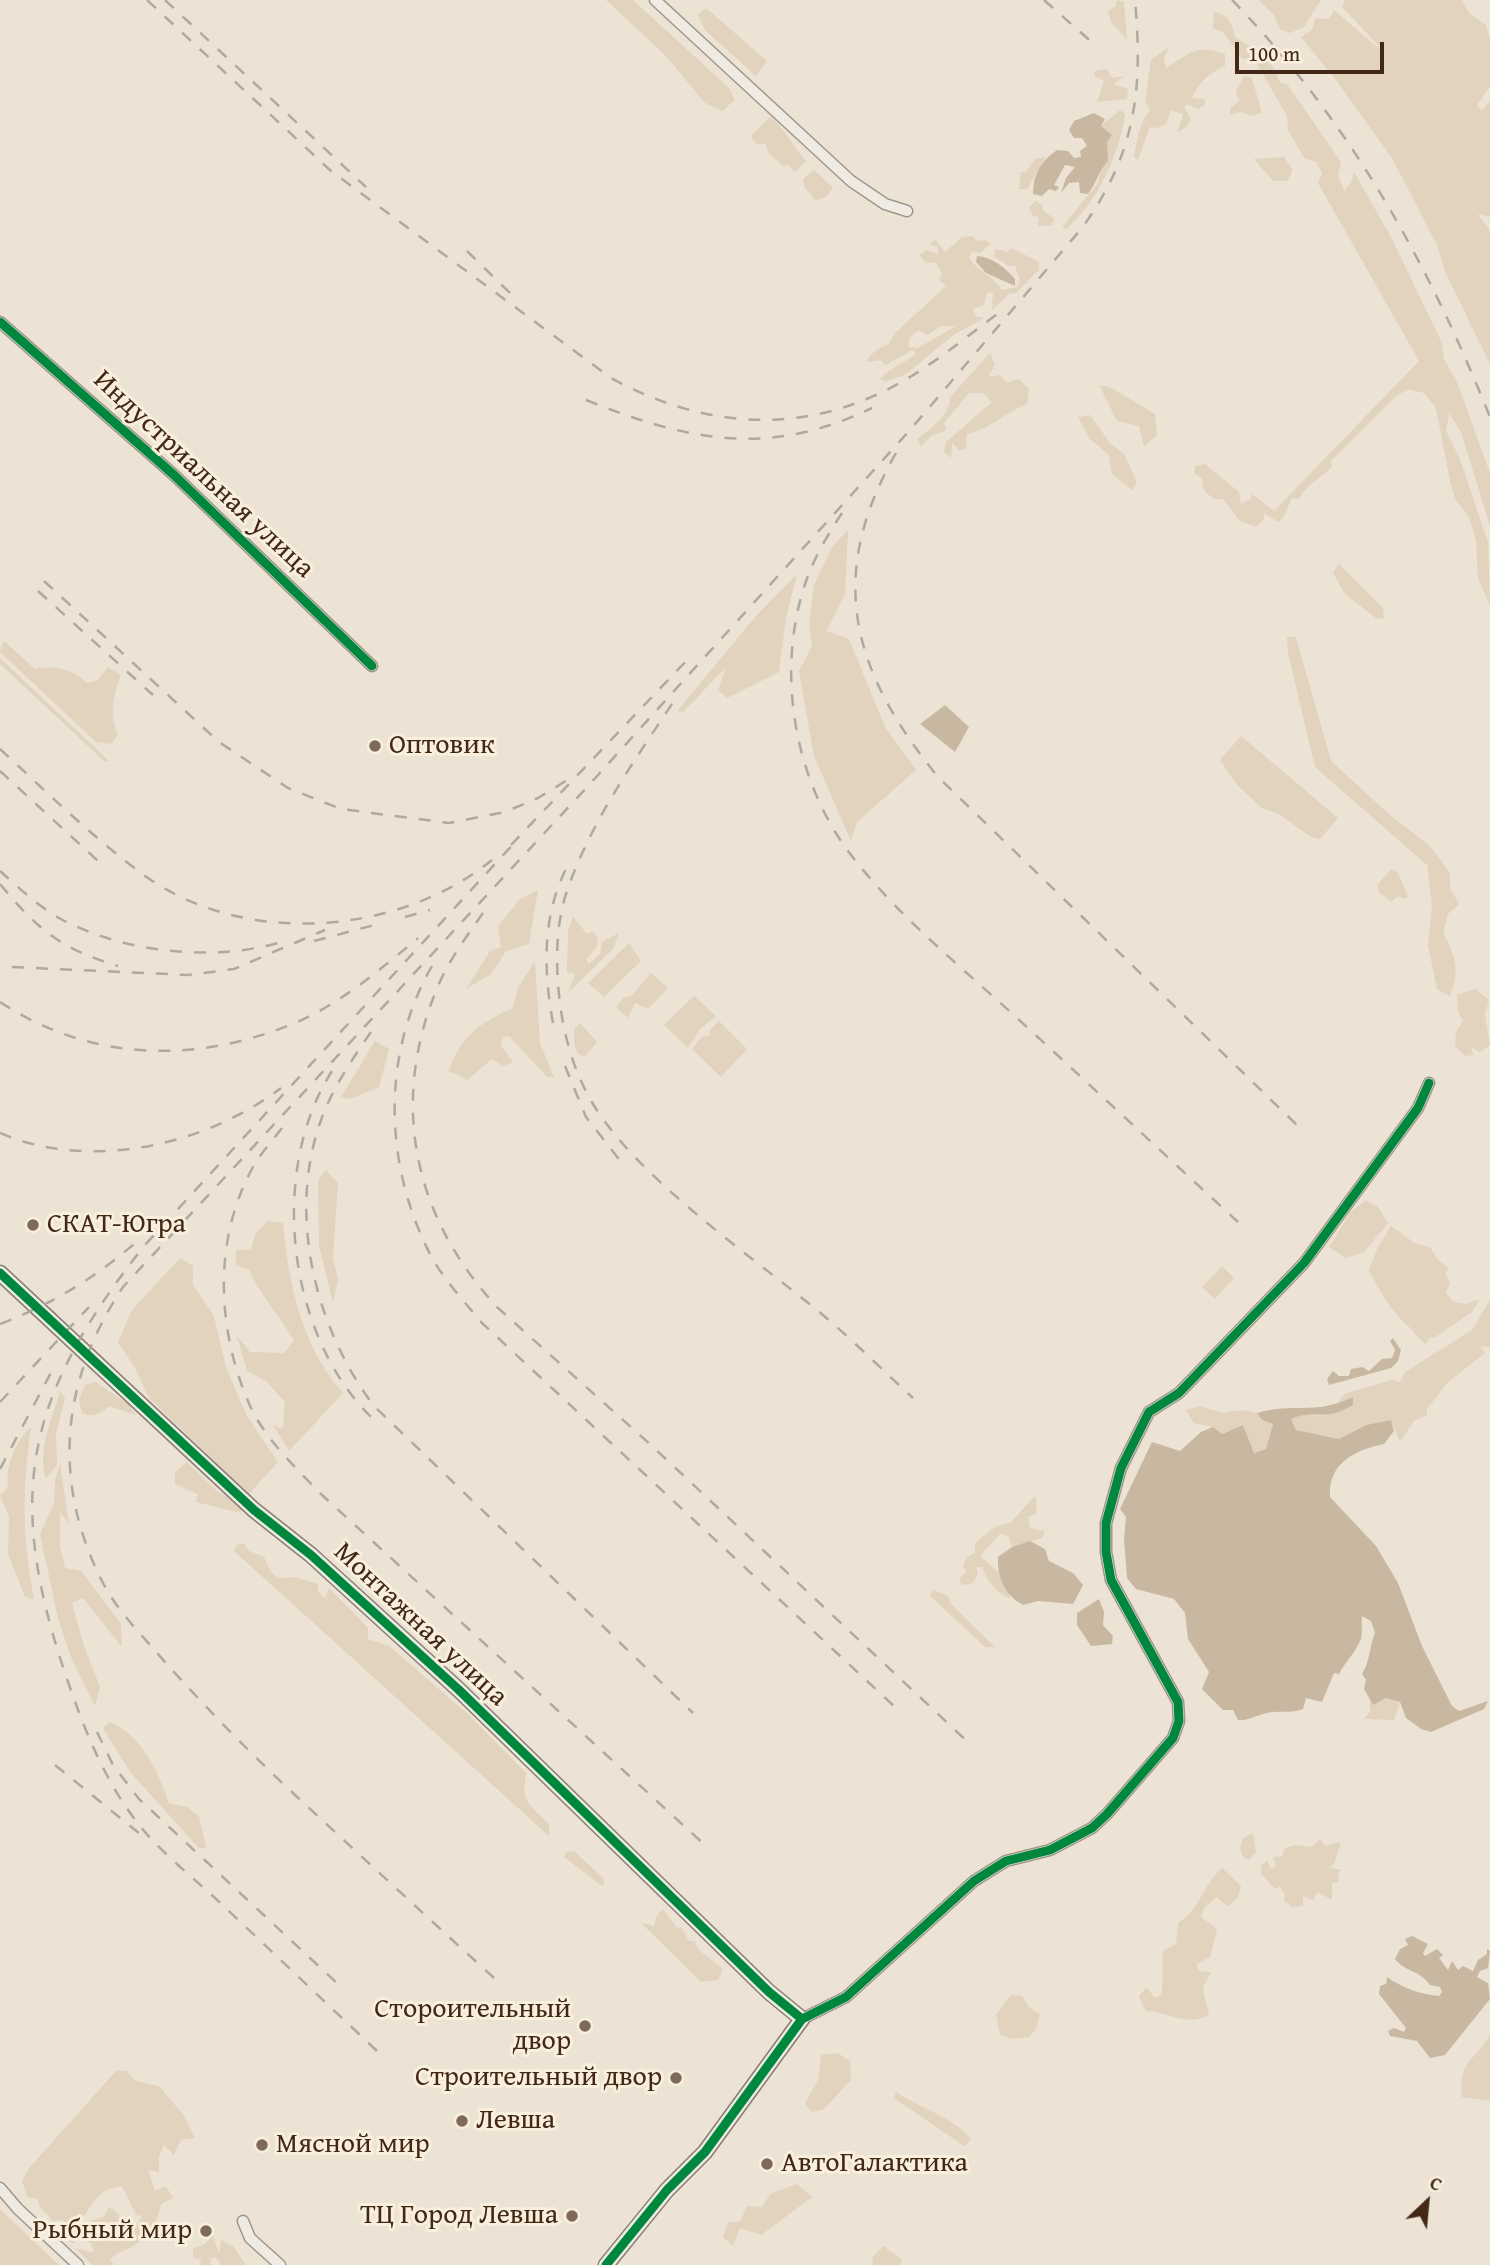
<!DOCTYPE html>
<meta charset="utf-8">
<style>
body{margin:0}
#map{position:relative;width:1490px;height:2265px;overflow:hidden;background:#ece3d4;font-family:"Gentium Book Plus",serif}
canvas{display:block}
.north{position:absolute;left:1392px;top:2167px;width:70px;height:70px;-webkit-text-stroke:5px #f9efdd;paint-order:stroke;rotate:26deg;font-size:19px;font-weight:700;line-height:28px;text-align:center;color:#432818}
.north::after{content:'';display:block;margin:auto;width:24px;height:32px;background:#432818;clip-path:polygon(50% 0,100% 100%,50% 72%,0 100%)}
.scale{position:absolute;left:1235px;top:42px;width:149px;height:32px;box-sizing:border-box;border:4px solid #432818;border-top:0;padding-left:9px;font-size:21px;line-height:24px;white-space:nowrap;color:#432818;-webkit-text-stroke:5px #f9efdd;paint-order:stroke}
</style>
<div id="map">
<canvas width="1490" height="2265"></canvas>
<div class="north">С</div>
<div class="scale">100 m</div>
</div>
<script>
const c = document.querySelector('canvas').getContext('2d');
c.lineJoin = 'round';
function paint(path, color) { c.fillStyle = color; c.fill(path, 'evenodd'); }
function trace(path, color, width, dash) { c.strokeStyle = color; c.lineWidth = width; c.lineCap = dash ? 'butt' : 'round'; c.setLineDash(dash || []); c.stroke(path); }
function drawText(font, color, halo, rows, align = 'center') {
  c.font = font + ' "Gentium Book Plus",serif'; c.lineWidth = 6; c.setLineDash([]); c.textBaseline = 'middle'; c.strokeStyle = halo; c.fillStyle = color; for (const [text, x, y, turn = 0] of rows) {
    c.save(); c.translate(x, y); c.rotate((+turn || 0) * Math.PI / 180); c.textAlign = isNaN(turn) ? turn : align; if (halo) c.strokeText(text, 0, 0); c.fillText(text, 0, 0); c.restore();
  }
}
paint(new Path2D(`
 M606,0h27l96,88 6,12 -13,11 -17,-8 -39,-47z
 M1117,0l7,2 3,38 -16,-18 -3,-11 8,-5z
 M1259,0h62l-17,27 -14,6 -10,-4 -6,-14z
 M1345,0h117l7,13 17,12 4,14v47l-13,19 5,6 8,-10v116l-12,-3 12,17v133l-44,-90 -9,-29 -45,-87 -56,-78 -35,-43 11,-7 3,-12 14,1 5,-9 43,37 4,1 -39,-41z
 M706,8l61,53 -11,15 -51,-46 -7,-15z
 M1214,12c15,3 18,10 21,25 19,12 39,23 45,46l7,1 54,78 -3,14 8,19 -1,-6 6,-6 3,-11 37,65 51,106 2,16 13,23 33,91v53l-29,-94 -12,-19 -3,18 14,28 28,83 2,63 -12,-26 -2,-39 -7,-23 -14,-18 -5,-18 -14,-73 -12,-15 -16,-4 -12,7 -65,65 1,6c-11,11 -27,19 -33,32l-7,-1 -9,20 -5,4 -14,-9v6l-8,8 -16,-6 -17,-22h-9l-10,-8 -2,-13 -8,-4 1,-8 10,-2 34,28 2,12 10,-5 1,-5 22,17 145,-150 -101,-178 4,-10 -6,-11 -12,-4 -16,-28 -1,-14 -33,-57h-12l-18,-26 -11,-5z
 M1169,47l-5,11 2,10c25,-14 28,-25 59,-14v12c-17,8 -25,15 -33,32l12,1 1,5 -7,5 -11,-5 -3,4 7,10 -4,8 -10,7 6,-19 -12,-4 -5,14 -8,4 -8,-1 -12,33 -4,-3c3,-17 5,-33 16,-47l-5,-8 6,-42z
 M1107,69l5,9 12,-2 -11,8 15,5 -1,10 -30,3 7,-21 -10,-5 1,-5z
 M1244,76l8,2 10,35 -11,3 -10,-4 -11,3v-7l9,-7 -3,-10z
 M1120,110l5,4c-6,41 -27,88 -59,115l-4,-2 36,-44 3,-15 7,-7 -7,-35z
 M770,117c16,12 22,29 36,44l-11,11 -8,-8 -3,3 -15,-13 -4,-10h-9l-5,-8z
 M1046,157l-19,32h-8l2,-17h5l9,-13z
 M1284,157l9,13 -6,11h-14l-19,-22z
 M814,170l19,18 -6,8 -11,5 -11,-13 -2,-9z
 M1036,201l7,4 -1,4 12,10 -2,6 -14,1 1,-9 -6,-1 -4,-9z
 M973,236l4,5 8,-1 6,4 -11,9 -8,-2 -3,6c8,15 26,20 33,33l15,-3 3,-7 -5,-14h-7l-14,-10 2,-7 12,3 3,-4 28,14v8l-23,23h-6l-18,17 1,-18 -6,1 -3,12 -11,4 2,7 9,2 -29,16 -49,40 -21,8 -5,-3c11,-13 25,-15 36,-26l-4,-3 -26,15 -5,-5 -14,2c3,-9 13,-15 22,-18l6,-11 51,-47 -7,-6 3,-7 -6,-10 -11,-1 -6,-7 7,-5 12,4v-7l-8,-2 5,-6 10,13 17,-15zM941,326h15l-38,22 -10,-1 2,-10 9,-7 8,5z
 M990,353l5,12 -7,12 12,-2 7,8 12,-4 10,10 -2,15c-21,8 -39,26 -60,30l-1,15 -6,2 -8,-8 -1,15 -7,-6 2,-10 46,-40 -9,-9h-14l-25,30 2,7 -15,6 -10,11 -4,-8c13,-10 33,-23 33,-42z
 M1099,385l11,2 45,27 2,21 -13,12 -5,-21 -22,-5z
 M1090,415l20,28 14,11 13,28 -5,8 -20,-16 -3,-19 -19,-16 -12,-22z
 M848,530l-3,64 -19,37 23,8 36,88 31,43 -59,52 -6,19 -37,-85 -15,-85 13,-25 -3,-21 5,-40 18,-38z
 M1339,564l44,44 1,10 -7,1 -32,-25 -12,-21z
 M797,574l-11,44 -7,54 -52,26 -9,-8 8,-23 -43,45 -6,-1 79,-95z
 M1287,637h9l35,124 59,54 40,31 20,27v15l9,16 -11,10 -5,19c13,23 17,39 7,63l-13,-7 -9,-44 4,-39 -5,-41 -112,-98 -27,-114z
 M4,641l31,28c20,-4 37,0 52,14l10,-2 11,-14 13,8c-7,19 -13,40 -3,59l-6,10 -16,-2 -96,-90z
 M0,658l109,103h-5l-104,-97z
 M1241,736l97,82 -18,21 -9,-2 -32,-23 -17,-6 -25,-23 -17,-25z
 M1391,869l7,4 10,23 -4,3 -6,-3 -7,6 -12,-10 -2,-7z
 M538,890l-9,54 -23,7 -15,23 -25,15 24,-38 11,-4 -3,-21 22,-27z
 M573,917l14,17 6,-3 5,8 -1,8 -11,12 3,5 11,-10 2,-12 17,-9 -6,16 -45,44 7,-19 -8,-2 1,-41z
 M629,943l12,18 -37,36 -16,-14z
 M535,961l5,82 14,34h-7l-38,-41 -6,1 -2,8 12,17 -10,4 -11,-7 -25,21 -18,-9c11,-35 31,-48 64,-63l5,-20z
 M651,973l17,15 -20,21 -13,-6 -7,15 -12,-11 8,-10 7,-1z
 M1475,989l14,11 -4,15 5,30 -10,7 -9,-5 2,8 -8,1 -10,-10 1,-14 7,-11 -5,-9 -1,-17z
 M694,996l22,20 -16,13 -12,19 -24,-23z
 M719,1021l28,28 -26,28 -29,-28 10,-12 8,-2v-5z
 M580,1023l17,19 -12,14 -5,-1 -5,-6 -1,-20z
 M375,1041l14,8 -10,38 -29,12 -9,-2z
 M326,1170l12,13 -5,75 5,21 -5,24 -14,-58 -1,-65z
 M1366,1200l12,7 10,16 -24,29 -18,6 -17,-11 21,-34z
 M268,1221l15,2c5,58 19,125 60,170l-54,58 -16,-26 10,4 2,-27 -19,-21 -19,-10 -10,-35 13,16 34,1 10,-12c-14,-25 -33,-45 -45,-71l-13,-5v-15h15l4,-16z
 M1391,1226l25,18 14,3 9,14 10,7 -4,5 5,10 -4,9 7,10 13,2 14,-5 -8,13 -38,26 -4,-1 -4,7c-9,-6 -12,-13 -19,-19 -18,-16 -27,-34 -38,-55l8,-21z
 M180,1258l13,8v19l21,31 12,52 21,48 31,46 -29,32 -100,-96 -14,-30 -17,-26 14,-32z
 M1222,1266l12,12 -19,21 -13,-12z
 M1490,1300v47l-11,-1 6,7 -38,30 -20,26v6l-13,6 -14,21 -9,-22 -25,5 -27,14 -43,-9 -5,-11 11,-5 20,2 30,-18 -15,7 7,-11 47,-14 9,2 5,-10 67,-42z
 M96,1382l32,22 8,11 -27,-9c-8,8 -17,12 -27,7l-3,-13 6,-15z
 M60,1392l5,6 -9,36 1,31 -11,14c-9,-28 6,-60 14,-87z
 M1200,1406l23,7 19,-3 15,3 5,7 11,4 -7,25 -12,4 -11,-28 -22,9 -8,-7 -19,-4 -8,-13z
 M31,1427c-9,66 -9,106 3,172l-9,-2 -17,-43 1,-38 -9,-20 8,-9c-3,-20 8,-47 23,-60z
 M187,1462l29,28 25,16v7l-45,-11 2,-8 -23,-10v-12z
 M60,1463l9,61 -9,-12v35l5,21 16,3 40,53 1,23 -39,-49 -11,5 12,43 16,41 -5,19 -25,-51 -12,-37 -18,-84 14,-31 1,-22z
 M1036,1495l1,18 -9,4 2,11 15,3 -3,7 -30,9 -3,-11 -9,-2 -20,22 18,16 13,26c-15,-3 -24,-18 -29,-31h-6l2,6 -5,10 -11,2 -3,-6 7,-8 -3,-5 4,-9 8,-4v-10l21,-17 14,-3z
 M244,1543l5,8 15,6 7,15 7,6 17,-1 23,7v8l7,6 4,-10 39,40v11l21,7 80,69 57,58c-5,29 4,33 23,51v12l-315,-285 3,-6z
 M934,1590l14,6 3,8 44,43h-10l-56,-52z
 M1386,1698l14,4 -6,18 -30,-1 6,-7v-11l3,3z
 M110,1722c32,14 48,49 59,81l18,4 12,9 7,32h-7l-68,-75 -28,-45z
 M1253,1833l3,19 -7,8 -6,-3 -3,-9 3,-10z
 M1320,1839l5,7 16,-4 -7,22 -5,3 13,3 -4,2 1,9 -7,3v16l-14,-8 -5,8 -10,-4v10l-10,1 -9,-6 1,-7 -5,-7 -5,2 -14,-15v-8l6,-6 4,9 5,-3 -3,-9 9,-1 3,-8 10,-3 17,2z
 M574,1851l30,28 -1,8 -39,-30 2,-5z
 M1222,1868l19,18 -3,12 -11,8 -10,-9 -13,11 -3,9 16,12 -7,28 -13,7 1,7 13,1 -8,16 6,27c-24,12 -39,-3 -63,-4l-7,-14 7,-10 9,11 6,-3c4,-16 -1,-27 3,-45l12,-6 2,-21c22,-14 25,-38 44,-55z
 M663,1909l14,19 4,-1 8,14h5l6,10 23,18 -5,11 -17,2 -60,-59 13,3 3,-11z
 M1011,1995l11,1 7,11 11,7 -4,15 -7,8 -17,2 -12,-4 -4,-20z
 M1490,2034v67l-28,-4c-4,-39 15,-36 28,-63z
 M838,2053l12,8 1,19 -28,30 -12,2 -6,-9 13,-23 3,-25z
 M116,2071h11l8,10 24,5 25,30 11,22 -14,2 -7,15 -10,-10 -5,11v16l-11,-2 7,21 11,-5 7,12 -12,6c-2,14 -13,33 -26,41 -9,6 -17,6 -25,14l4,6h-21l-18,-17 19,5 -3,-10 -11,-5 -8,6 -9,-24 -10,1 -14,-15 -1,-7 -11,-2 -5,-16 8,-14zM122,2186l14,29 6,1 -6,10 -17,16v-28l-10,-7 -5,10 -11,3 -11,14 -7,-1v-7c19,-17 16,-36 47,-40z
 M896,2092c25,17 54,23 75,47l-7,7 -70,-48z
 M797,2184l15,13 -51,38 -21,-7 -7,18 -10,-9 5,-15h12l7,-16 15,1 8,-13z
 M0,2210l2,1 57,54h-59z
 M213,2235l6,19 2,-14 12,6 13,19h-27l1,-3 -5,-5 -5,2 1,6h-11l1,-5 -8,-2v-9l12,-5z
 M883,2246l18,13v6h-28l-1,-7z`), '#e1d3be');
paint(new Path2D(`
 M1094,113l11,6 -4,7 11,9 -5,7 1,19c-10,10 -11,22 -20,33l-8,-1 -1,-11 -10,1 -8,10 5,-15 9,-11 -10,-2 -11,20 5,2 -3,4 -7,-2 -7,7 -9,-2c0,-20 8,-33 24,-44l11,1 6,7 7,-1 -1,-6 7,-5 -5,-8h-8l-5,-8 5,-9z
 M977,256c15,1 29,12 38,23v7l-29,-13 -10,-11z
 M945,705l24,22 -14,25 -35,-28z
 M1393,1338l8,12 -3,11 -7,7 -62,17 -2,-6 6,-8 6,5h10l2,-7 11,-2 7,4 13,-12 10,-1 3,-8 -5,-9z
 M1353,1397v8c-29,18 -39,3 -62,14l5,11 43,9 27,-14 25,-5 3,11 -10,13c-29,6 -56,19 -54,53l46,49 22,37 24,63 30,60 7,5 29,-10 -4,8 -53,23 -10,-3 -15,-11 -6,-16 -14,-4 -13,7 -9,-16 2,-9 -4,-6c8,-13 7,-26 13,-41l-4,-12 -9,-5c-1,7 1,17 -1,23 -6,14 -15,22 -22,35l-5,-1 -12,29 -16,-4 -3,11c-12,5 -24,1 -36,4 -11,2 -18,8 -29,7l-5,-10h-10l-21,-21 7,-17 -21,-33 -3,-26 -11,-14 -38,-10 -9,-11 -3,-39 2,-22 -6,-8 32,-67 28,9 21,-19 12,-5 9,7 21,-9 11,28 12,-4 7,-25 -11,-4 -5,-7c36,-11 56,3 96,-16z
 M1030,1541l15,8 4,12 24,12 10,12 -10,19 -35,-3 -15,4c-18,-10 -26,-27 -25,-48l14,-10z
 M1099,1599l5,13 -1,13 10,11 -1,8 -21,2 -14,-21v-12z
 M1412,1936l16,8 -5,9 2,3 12,-7 6,6 -4,3 9,12 4,-9 6,9 5,-4 10,5 5,-11 9,-6v-5l3,2 -2,17 -8,3 -3,6 11,6 2,16 -45,56 -15,3 -13,-17 -27,-5 -2,-5 6,-3 10,4 2,-4 -27,-34 1,-8 6,-2 1,-7c13,10 36,18 52,19l3,-4 -2,-5 -10,-2c-10,-15 -25,-13 -35,-26l5,-10 8,-4 -3,-6z`), '#c8b8a2');
const street = new Path2D(`
 M655,0l196,181 34,23 22,7
 M0,322l174,153 198,191
 M802,2019l44,-22 128,-116 32,-20 44,-11 42,-22 15,-14 66,-76 6,-17 -1,-19 -67,-122 -5,-28v-29l15,-55 28,-56 30,-19 125,-130 114,-155 11,-25
 M0,2188l18,21 60,56
 M243,2221l7,17 30,27`);
const secondary = new Path2D(`
 M0,1273l254,237 57,45 148,135 310,302 33,27 -97,133 -38,38 -61,75`);
trace(street, '#a0978c', 13);
trace(secondary, '#877e74', 17);
trace(street, '#efebe3', 10);
trace(secondary, '#efebe3', 14);
trace(new Path2D(`
 M147,0l184,171 280,207c99,54 202,58 299,-1 33,-20 64,-46 95,-69
 M165,0l201,187
 M1044,0l51,45
 M1232,0c117,120 196,262 258,417
 M467,251l46,45
 M586,400c103,41 182,58 286,8
 M896,453c-71,124 -44,218 42,324l361,350
 M842,513c-12,18 -25,40 -33,60 -35,91 -17,205 42,282 47,61 109,111 166,163 74,68 147,136 221,204
 M44,581l175,161 69,46 53,21 108,14 56,-11 33,-14 31,-19
 M38,591l115,104
 M672,704c-40,60 -83,121 -106,190 -9,28 -10,60 -8,89 3,43 13,84 35,121 44,72 148,145 214,198 37,29 71,64 106,96
 M0,749c48,44 95,91 148,129 100,69 251,57 344,-18
 M0,771l98,90
 M511,845l179,-188
 M0,871c18,16 38,35 59,47 63,34 150,44 219,25
 M0,884c38,46 61,65 118,82
 M483,913c-16,23 -34,47 -45,73 -49,116 -25,231 60,322l154,138 319,299
 M405,917l25,-7
 M314,941l64,-17
 M432,966c-51,89 -48,198 -2,288 13,25 34,47 52,69l413,384
 M12,967l176,8 46,-6 91,-39
 M0,1002c91,60 196,62 295,21 45,-19 86,-54 123,-85
 M553,1023c-10,-55 -11,-110 16,-160
 M371,1032c-16,23 -32,47 -44,73 -43,98 -15,219 47,301l319,307
 M565,1066l21,51 39,50
 M332,1071c-64,100 -45,264 40,347
 M282,1128c-10,13 -21,25 -29,39 -41,74 -36,166 -2,241 16,33 46,61 71,87l384,351
 M0,1133c91,39 206,12 281,-45
 M0,1324c53,-20 100,-49 142,-87
 M0,1402l89,-95
 M0,1469l54,-102
 M97,1732l16,33 26,34 200,186
 M55,1765l85,69
 M494,1978c-67,-61 -133,-122 -199,-183 -48,-45 -93,-91 -137,-141 -19,-22 -41,-44 -55,-71 -52,-101 -42,-203 20,-296l466,-502 321,-355 172,-202c54,-75 61,-138 53,-228
 M377,2051c-54,-51 -108,-102 -162,-153 -26,-24 -58,-49 -79,-77 -34,-45 -53,-95 -71,-148 -61,-181 -38,-278 79,-427l373,-406`), '#b0a9a2', 2.5, [12, 12]);
trace(new Path2D(`
 M0,322l174,153 198,191
 M0,1273l254,237 57,45 148,135 310,302 33,27
 M606,2265l61,-75 38,-38 97,-133 44,-22 128,-116 32,-20 44,-11 42,-22 15,-14 66,-76 6,-17 -1,-19 -67,-122 -5,-28v-29l15,-55 28,-56 30,-19 125,-130 114,-155 11,-25`), '#00873e', 9);
for (const [x, y, r, color] of [
 [375,746,7,"#7e695a"],
 [33,1225,7,"#7e695a"],
 [585,2026,7,"#7e695a"],
 [676,2078,7,"#7e695a"],
 [462,2121,7,"#7e695a"],
 [262,2145,7,"#7e695a"],
 [767,2164,7,"#7e695a"],
 [572,2216,7,"#7e695a"],
 [206,2231,7,"#7e695a"]
]) { const dot = new Path2D(); dot.arc(x, y, r, 0, 2 * Math.PI); c.fillStyle = color; c.fill(dot); trace(dot, '#f9efdd', 2.5); }
drawText('28px', '#432818', '#f9efdd', [
 ["Индустриальная улица",203,475,43],
 ["Монтажная улица",420,1625,43]
]);
drawText('28px', '#432818', '#f9efdd', [
 ["Оптовик",389,746],
 ["СКАТ-Югра",47,1225],
 ["Стороительный",571,2010,"right"],
 ["двор",571,2042,"right"],
 ["Строительный двор",662,2078,"right"],
 ["Левша",476,2121],
 ["Мясной мир",276,2145],
 ["АвтоГалактика",781,2164],
 ["ТЦ Город Левша",558,2216,"right"],
 ["Рыбный мир",192,2231,"right"]
], 'left');
</script>
